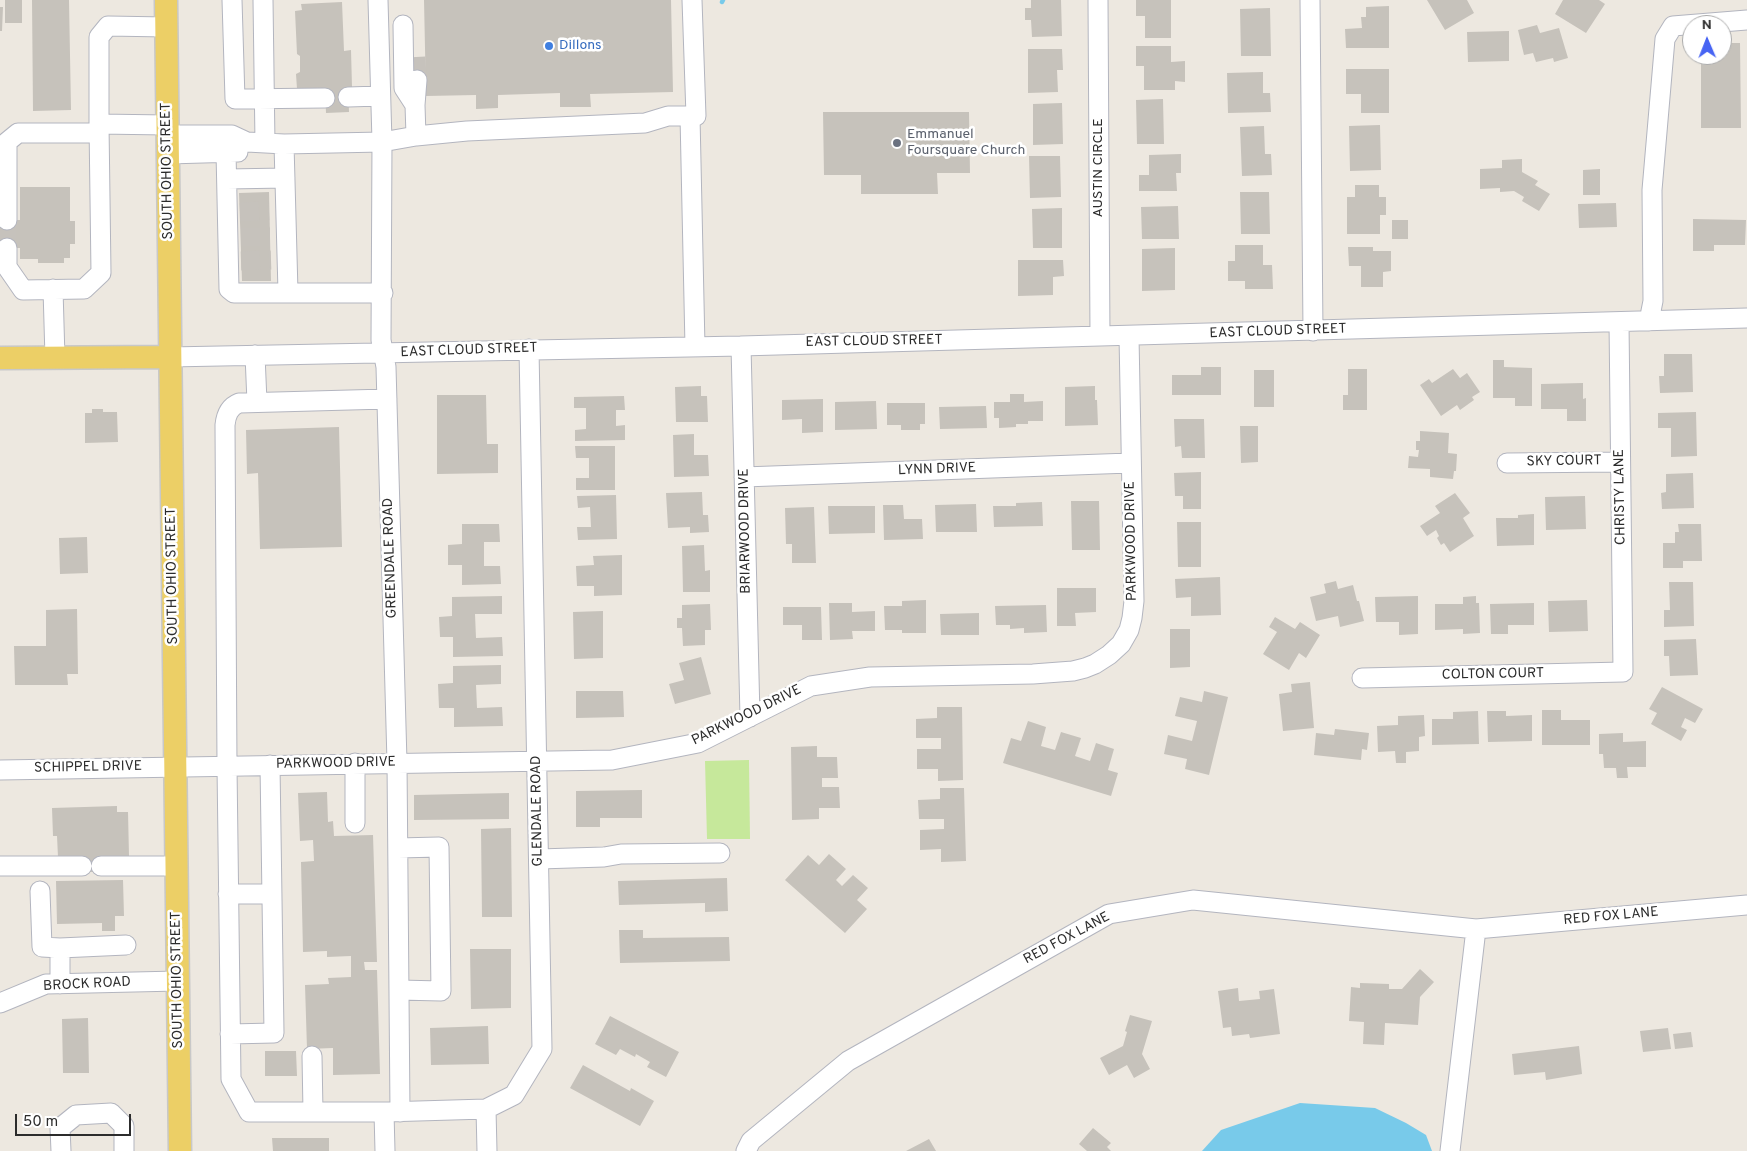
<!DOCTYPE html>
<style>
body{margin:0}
#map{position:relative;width:1747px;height:1151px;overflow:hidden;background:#ede8e0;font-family:Overpass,sans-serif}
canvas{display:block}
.north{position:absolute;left:1682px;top:15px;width:50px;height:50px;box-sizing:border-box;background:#fff;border:1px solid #ababab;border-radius:50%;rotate:359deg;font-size:14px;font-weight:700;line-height:20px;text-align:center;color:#2c2c2c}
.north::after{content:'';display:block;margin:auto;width:18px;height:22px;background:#4764f3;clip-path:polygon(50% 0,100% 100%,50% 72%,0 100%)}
.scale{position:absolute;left:15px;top:1114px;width:116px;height:22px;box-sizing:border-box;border:2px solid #2c2c2c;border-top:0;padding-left:6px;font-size:15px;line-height:18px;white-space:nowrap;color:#2c2c2c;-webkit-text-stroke:4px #fff;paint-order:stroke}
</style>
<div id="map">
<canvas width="1747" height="1151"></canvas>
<div class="north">N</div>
<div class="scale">50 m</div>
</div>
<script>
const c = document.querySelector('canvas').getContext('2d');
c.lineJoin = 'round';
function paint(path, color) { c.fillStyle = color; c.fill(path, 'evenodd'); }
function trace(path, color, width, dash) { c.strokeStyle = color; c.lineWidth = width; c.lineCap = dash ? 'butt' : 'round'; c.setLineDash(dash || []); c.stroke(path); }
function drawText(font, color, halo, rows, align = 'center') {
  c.font = font + ' Overpass,sans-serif'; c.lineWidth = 5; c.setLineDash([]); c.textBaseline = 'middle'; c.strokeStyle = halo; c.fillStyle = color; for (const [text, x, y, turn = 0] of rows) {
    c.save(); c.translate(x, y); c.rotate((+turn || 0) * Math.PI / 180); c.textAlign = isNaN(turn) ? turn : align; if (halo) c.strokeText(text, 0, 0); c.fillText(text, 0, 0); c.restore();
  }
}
paint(new Path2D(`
 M749,760l1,79h-43l-2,-78z`), '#c6e89b');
paint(new Path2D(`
 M1300,1103l75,5 31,15 20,12 6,16h-230l19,-21z`), '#78caea');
trace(new Path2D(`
 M722,2l1,-2`), '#78caea', 4.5);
paint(new Path2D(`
 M5,0h17v23h-17z
 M32,0h37l2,110 -38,1z
 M424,0h247l2,92 -83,2 1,13h-31v-14l-62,2v13l-22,1v-14l-50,1z
 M1031,0h30l1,36 -30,1 -1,-17h-6v-12h6z
 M1136,0h35v38h-26v-22h-9z
 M1427,0h40l7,13 -29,17z
 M1563,0h36l6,4 -19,29 -31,-19z
 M342,2l2,49 7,-1 1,37 -4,1 1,24 -23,1 -1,-25 -28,1 -1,-15 4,-2v-16l-3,-2 -2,-43 7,-1 -1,-6z
 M1389,6v42h-43l-1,-19 17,-1 -1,-11h5v-10z
 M0,7h3l-1,24h-2z
 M1270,8l1,48h-30l-1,-47z
 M1537,25l3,8 19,-5 9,30 -14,4 -1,-4 -17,4 -3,-9 -9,2 -6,-25z
 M1509,31v30l-41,1 -1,-30z
 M1722,43h18l1,85h-40v-73h21z
 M1136,46h35v16l14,-1v21l-10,-1v9h-31v-24h-8z
 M1028,49h34l1,21h-6l1,22 -30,1z
 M1346,69h43v44h-28v-19h-15z
 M1263,72v21h7l1,19 -43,1 -1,-40z
 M1163,99l1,45h-27l-1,-44z
 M1062,103l1,41 -30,1v-41z
 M823,112h146l1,61h-33l1,21h-77v-19h-37z
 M1380,125l1,45 -31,1 -1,-45z
 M1264,126l1,28h6l1,21 -30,1 -2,-49z
 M1181,154v19h-5l1,18h-38v-16h10v-20z
 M1029,156h31l1,41 -31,1z
 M1522,159v13l16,9 -3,4 15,9 -11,17 -17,-10 2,-4 -10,-6 -14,1v-4l-20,1v-20l22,-1v-8z
 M1600,169v26h-17v-25z
 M1355,185h24v12h7v18h-6v19h-33v-37h8z
 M20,187h50v34h5v23h-5v14h-6v5h-26v-4h-18v-11h-20v-28h20z
 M269,192l2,89h-29l-3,-88z
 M1240,192h29l1,42h-29z
 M1616,203l1,24 -38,1 -1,-24z
 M1178,206l1,33h-37l-1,-32z
 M1062,208v40h-29l-1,-39z
 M1693,219l53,1 -1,25h-31v6h-21z
 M1392,220h16v19h-16z
 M1235,245h28v20h9l1,24h-28v-8h-17v-20h7z
 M1348,247h25v4h18v20l-8,1v15h-22v-21h-12z
 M1175,248v42l-33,1v-42z
 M1018,260h45l1,16 -11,1v18l-35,1z
 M1664,354h28l1,38 -33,1 -1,-17h5z
 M1493,360h11v7l28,1v38h-17v-8h-22z
 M1201,367h20v28h-49v-20h29z
 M1348,369h19v41h-24v-15h5z
 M1453,369l7,9 7,-5 13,19 -8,5 2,3 -14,10 -3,-5 -16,11 -21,-31 9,-6 3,4z
 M1254,370h20v37h-20z
 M1583,383v16l3,-1v23h-19v-12h-26v-25z
 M701,386v10h6l1,26h-32l-1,-35z
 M1095,386v14h2l1,25 -33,1v-39z
 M1010,394h14v8l19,-1v20h-15v3h-12v3l-17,1v-10h-5v-16h16z
 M437,395h49l1,49h11v29l-61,1z
 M624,396l1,14h-9v16l9,-1v15l-50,1v-11l11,-1v-21h-12v-11z
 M823,399v33l-21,1v-14l-20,1v-20z
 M876,401l1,28 -42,1v-28z
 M887,403h38v21h-5v6h-19v-5h-14z
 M986,406l1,22 -47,1 -1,-22z
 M92,409h11v3h14l1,30 -33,1v-30h7z
 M1696,412l1,44 -26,1v-29h-13v-15z
 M1174,419h30l1,39h-23l-1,-12 -6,1z
 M1240,426h18v36l-17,1z
 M339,427l3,120 -82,2 -2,-76 -11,1 -1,-44z
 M1420,431l29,2 -1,20 9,1 -1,17h-2l-1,8 -23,-2v-8l-22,-1 1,-12 9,1 1,-7h-3v-9h4z
 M694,434v21h14l1,21 -35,1 -1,-42z
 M575,446h40v44h-39v-12h13v-20h-13z
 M1201,472v37h-18v-13h-8l-1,-23z
 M1693,473l1,35 -32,1 -1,-16 5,-1v-18z
 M702,492l1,23h5l1,17 -19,1v-6l-22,1 -2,-35z
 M1455,493l15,20 -7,5 11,18 -24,16 -6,-9 -3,2 -4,-7 2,-2 -3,-6 -9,6 -7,-10 20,-13 -5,-7z
 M616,495l1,44 -39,1 -1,-13h14l-1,-20 -12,1 -1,-12z
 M1585,496l1,33 -40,1 -1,-33z
 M1071,501h28l1,49h-28z
 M1042,502l1,24 -49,1 -1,-21h23v-3z
 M976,504l1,28h-41l-1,-27z
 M883,505h20l1,14h18l1,20 -39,1z
 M828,506h47v27l-46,1z
 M814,507l2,56h-24v-19h-6l-1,-36z
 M1534,514v31l-37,1 -1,-28h22v-3z
 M1177,522h24v45h-23z
 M462,524h37l1,18h-16v24h16l1,18 -39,1v-20h-14v-20l14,-1z
 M1678,524h23l1,37h-19v7h-20v-25h12v-11h4z
 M87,537l1,36 -28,1 -1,-36z
 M704,545l1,26 5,-1v22h-27l-1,-46z
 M622,555v40l-28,1v-10h-17l-1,-20 18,-1 -1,-9z
 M1220,577l1,38 -30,1v-19l-15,1 -1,-19z
 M1336,581l2,8 15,-4 4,16h2l5,20 -24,6 -2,-11 -22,5 -6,-24 16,-4 -2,-9z
 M1669,582h24l1,44 -30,1v-17h6z
 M1057,588h39v24l-21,1 1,13h-19z
 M502,596v18h-27l1,24 26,-1 1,19 -50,1v-20h-13l-1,-20 13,-1v-19z
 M1418,596v38l-19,1v-13h-23l-1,-25z
 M1476,596v7h3l1,30 -17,1v-5l-28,1v-26h28v-7z
 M926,600v33h-24v-3h-17l-1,-24h18v-5z
 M1587,600l1,31 -39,1 -1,-31z
 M829,603h23v9l23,-1v20h-23l1,8 -23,1z
 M1534,603v22h-26v9h-17l-1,-30z
 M710,604l1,26h-6v15l-22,1 -1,-18h-5v-10h5v-13z
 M1046,605l1,27 -23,1v-5l-14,1v-4h-14l-1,-19z
 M783,607h38l1,33h-20v-15h-19z
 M77,609l1,65h-11l1,11h-53l-1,-39h32v-36z
 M603,611v47l-29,1 -1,-47z
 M979,613v22h-38l-1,-21z
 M1275,617l20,12 5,-7 20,13 -14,23 -7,-5 -10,17 -26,-16 14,-22 -8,-5z
 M1170,629h20v38l-20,1z
 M1696,639l2,36 -28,1 -1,-20h-5v-16z
 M701,657l10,37 -36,10 -6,-20 15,-4 -5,-17z
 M501,665v19l-25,1 1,23 25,-1 1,19 -49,1v-19h-15l-1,-24 15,-1v-17z
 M1310,682l4,46 -31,3 -4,-37 13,-2 -1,-8z
 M1662,687l41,22 -8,14 -10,-5 -4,9 6,3 -6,11 -30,-17 6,-11 -8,-4z
 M576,691h47l1,26 -48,1z
 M1204,691l24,6 -19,78 -24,-6 2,-10 -23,-5 4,-19 24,6 5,-20 -22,-5 5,-19 22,5z
 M937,707h25l1,73 -25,1v-12h-21v-20h24v-11h-25v-19l21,-1z
 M1542,710h19v10h29v25h-48z
 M1478,711l1,33 -47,1v-26h21v-7z
 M1487,711h19v5l26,-1v26l-44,1z
 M1424,715l1,21 -6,1v14l-13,1v11h-10l-1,-12 -17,1 -1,-26 21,-1v-9z
 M1028,721l18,6 -5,19 14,4 6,-18 20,6 -6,18 15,5 6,-18 18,6 -6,21 10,3 -7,23 -108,-33 8,-25 10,3z
 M1335,729l34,4 -2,17 -5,-1 -1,11 -47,-5 2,-22 18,2z
 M1623,733v9l23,-1v26h-19l1,11h-11l-1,-10h-12l-1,-14h-4v-20z
 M817,746v11h20l1,21h-16v9h17l1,21h-21v11l-27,1 -1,-73z
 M940,788h24l2,73 -25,1v-13l-21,1v-20l24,-1v-10h-25l-1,-19 22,-1z
 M642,790v28h-42v9h-24v-36z
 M327,792l1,30 5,-1 1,15 39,-1 4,127h-13l1,8h12l3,104 -47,1v-27l-26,1 -2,-64 24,-1 -1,-6 23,-1v-21l-24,1v-6l-24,1 -2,-90 13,-1 -1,-21 -13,1 -2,-48z
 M509,793v26l-95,1v-25z
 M117,806v6h11l1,44h-28v16h-19v-16l-24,1 -1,-21h-4l-1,-28z
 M511,828l1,89h-30l-1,-88z
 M829,854l17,15 -10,11 6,6 11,-11 15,13 -11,12 10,9 -22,24 -60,-53 23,-25 11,10z
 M727,878l1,33 -23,1v-9l-86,2 -1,-24z
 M123,880l1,36h-9v15h-13v-8l-45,1 -1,-43z
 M619,930h24v8l86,-1 1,24 -110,2z
 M470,949h41v59l-40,1z
 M1420,969l14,13 -14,15 -2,28 -33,-2 -1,22 -21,-1 1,-22 -15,-1 2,-34 9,1v-5l29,1v5h13z
 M1238,988l1,13 21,-2 -1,-8 15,-2 6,45 -30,4 -1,-4 -17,2 -1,-9 -8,1 -5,-37z
 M1130,1015l22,6 -10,33 8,15 -16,9 -7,-13 -18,10 -9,-17 23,-12 4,-14 -2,-1z
 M610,1016l69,36 -13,25 -19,-10 3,-5 -14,-8 -1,3 -15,-8 -4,6 -21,-11z
 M88,1018l1,55h-26l-1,-54z
 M488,1026l1,38 -58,1 -1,-37z
 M1668,1028l3,21 -28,3 -3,-21z
 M1691,1032l2,15 -18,2 -2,-15z
 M1579,1046l3,28 -36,6 -1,-8 -31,3 -2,-21z
 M265,1051h31l1,25h-32z
 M583,1065l47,26 1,-3 23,13 -14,25 -70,-38z
 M1093,1128l18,15 -4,4 4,4h-24l-8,-7z
 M272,1138h57v13h-56z
 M929,1139l7,12h-30z`), '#c6c2bb');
trace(new Path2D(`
 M416,57l1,23
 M240,212l29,-1
 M7,220v28
 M241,237h29
 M241,261l30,-1`), '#c6c2bc', 19, [19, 9]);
const minor = new Path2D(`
 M232,0l3,99 90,-1
 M263,0l2,143
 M378,0l4,142 -1,198 5,27 11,395 3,350
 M1098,0l2,336
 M1310,0l3,331
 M403,25l1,63 11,17
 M166,27l-58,-1 -9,11v87l68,1
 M348,97l32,-1
 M690,116h6l-4,-116
 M167,135h65l15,7 37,2 98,-2 34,-6 51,-5 178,-8 23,-7h22l5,231
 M416,136l-1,-31 2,-25
 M284,144l4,148
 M226,152l3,137 5,4h149
 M168,154l70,-2
 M227,179l58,-1
 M7,220v-78l11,-9h81
 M7,248v19l16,23 61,-1 17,-16 -2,-149
 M53,289l2,69
 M1649,321l4,-20 -1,-111 13,-151 8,-13 74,-6
 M741,346l9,371
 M255,355l2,47
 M169,357l572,-11 1006,-28
 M387,399l-148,4c-10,4 -13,12 -14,22l2,341 4,313 18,33h135l102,-3 28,-14 28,-46 -13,-700
 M1507,463l113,-1
 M744,477l386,-14
 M1362,678l261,-6 -4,-350
 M355,763v60
 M0,770l612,-10 86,-17 113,-57 59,-9 163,-3 40,-3 12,-3 10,-4 14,-9 12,-11 8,-14 3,-12 2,-17 -5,-265
 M398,848l41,-1 2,144 -42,-1
 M539,859l65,-2 17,-3 99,-1
 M0,866h82
 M101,866h76
 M40,891l2,56 18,1
 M228,894h44
 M60,984v-36l66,-3
 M0,1003l46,-19 132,-3
 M230,1034l44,-1 -4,-268
 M312,1056l1,56
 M486,1109l1,42
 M384,1112l1,39
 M61,1151l-1,-23 16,-13 35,-2 13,13v25
 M746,1151l5,-10 97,-80 261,-147 84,-14 283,29 271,-24
 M1450,1151l26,-222`);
const major = new Path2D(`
 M166,0l14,1151
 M0,358l169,-1`);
trace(minor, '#b3b5bf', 21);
trace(major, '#c8c8c8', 25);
trace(minor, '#fff', 19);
trace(major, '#eccf66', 22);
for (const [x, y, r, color] of [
 [549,46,5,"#3f7fe0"],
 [897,143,5,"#6b7280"]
]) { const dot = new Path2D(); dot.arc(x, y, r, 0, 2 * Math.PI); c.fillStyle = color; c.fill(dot); trace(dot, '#fff', 2); }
drawText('14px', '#366cbe', '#fff', [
 ["Dillons",559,46]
], 'left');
drawText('14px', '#5b616d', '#fff', [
 ["Emmanuel",907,135],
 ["Foursquare Church",907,151]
], 'left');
drawText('14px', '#2c2c2c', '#fff', [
 ["AUSTIN CIRCLE",1099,168,-90],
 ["SOUTH OHIO STREET",168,171,-91],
 ["EAST CLOUD STREET",1278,332,-2],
 ["EAST CLOUD STREET",874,342,-1],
 ["EAST CLOUD STREET",469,351,-2],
 ["SKY COURT",1564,462,-1],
 ["LYNN DRIVE",937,470,-2],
 ["CHRISTY LANE",1621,497,-91],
 ["BRIARWOOD DRIVE",746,531,-91],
 ["PARKWOOD DRIVE",1132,541,-91],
 ["GREENDALE ROAD",391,558,-92],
 ["SOUTH OHIO STREET",173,576,-91],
 ["COLTON COURT",1493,675,-1],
 ["PARKWOOD DRIVE",747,716,-26],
 ["PARKWOOD DRIVE",336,764,-1],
 ["SCHIPPEL DRIVE",88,768,-1],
 ["GLENDALE ROAD",538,811,-91],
 ["RED FOX LANE",1611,917,-5],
 ["RED FOX LANE",1067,939,-28],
 ["SOUTH OHIO STREET",178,980,-91],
 ["BROCK ROAD",87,985,-3]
]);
</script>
